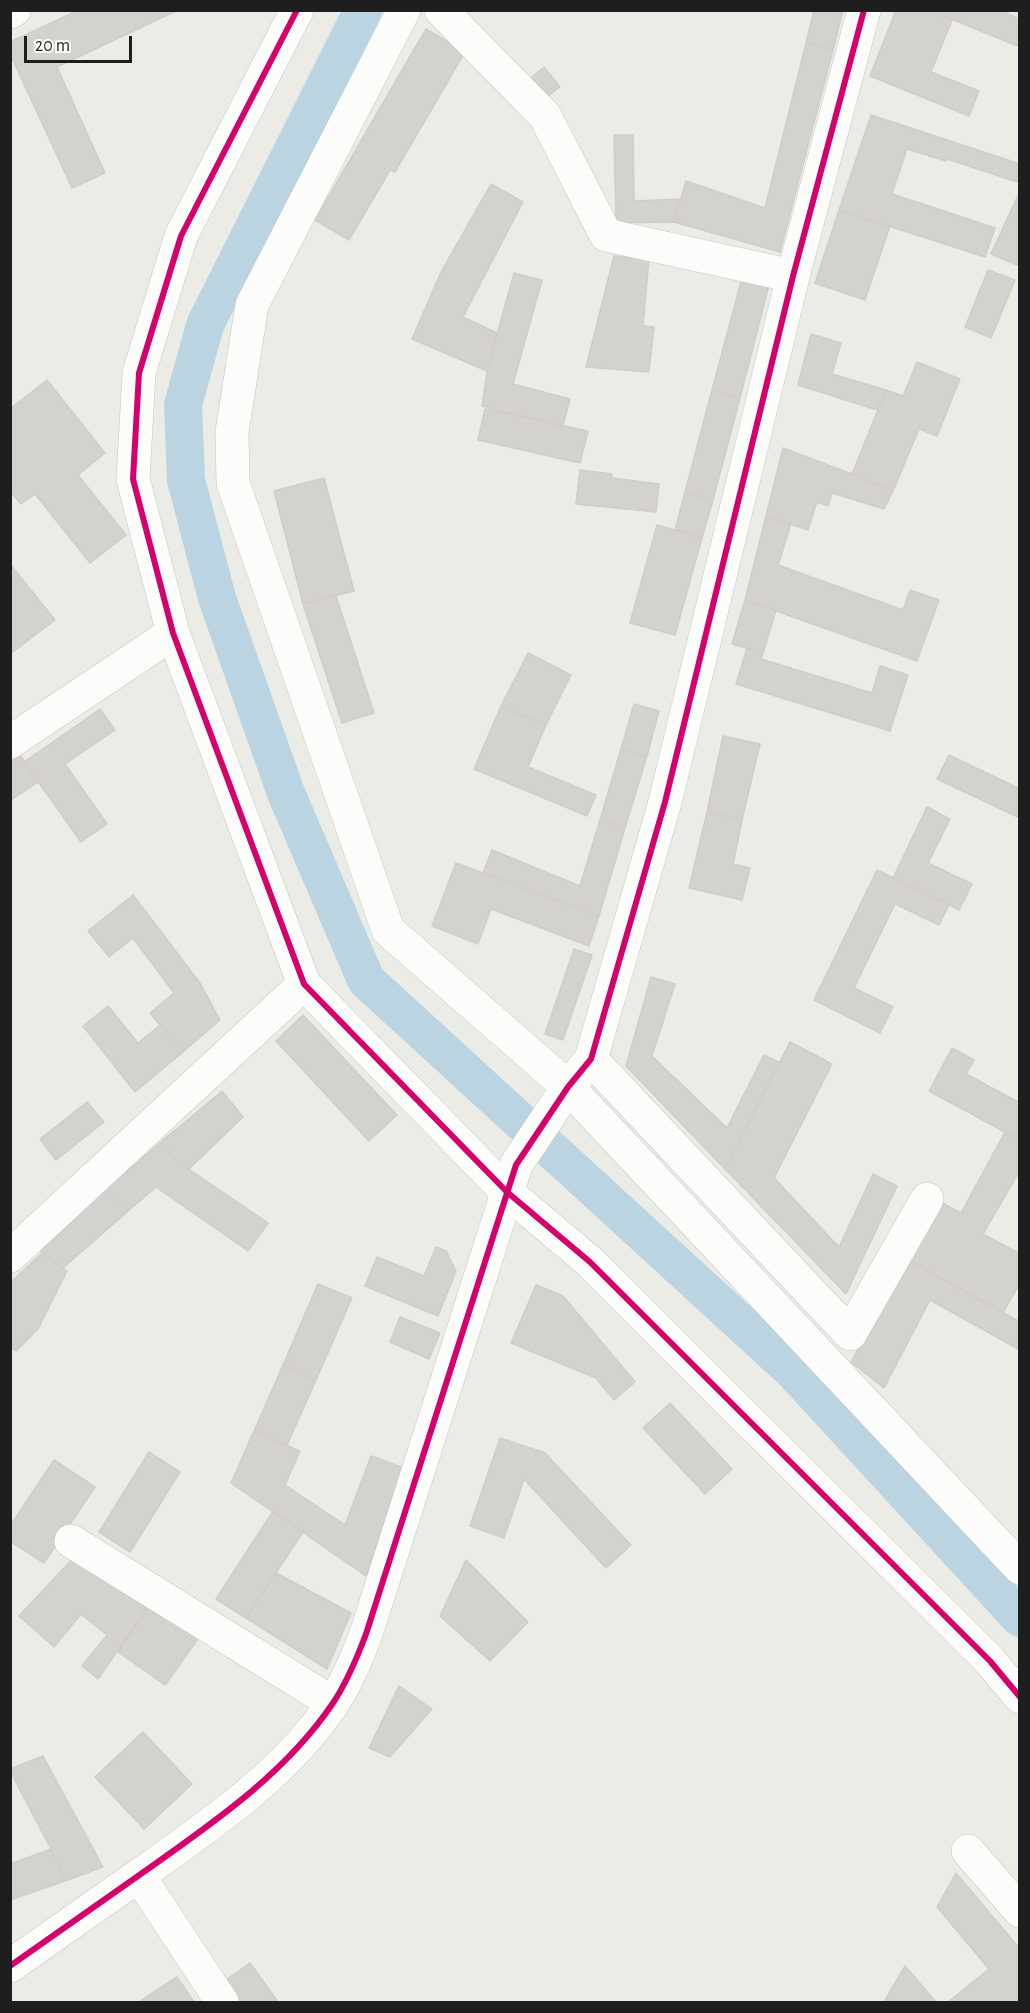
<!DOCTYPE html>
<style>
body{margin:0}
#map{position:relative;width:1030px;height:2013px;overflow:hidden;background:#ecece7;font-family:"Alegreya Sans",sans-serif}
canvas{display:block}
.frame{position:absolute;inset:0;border:12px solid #1e1e1e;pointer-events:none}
.scale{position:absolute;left:24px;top:36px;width:108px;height:27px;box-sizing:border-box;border:3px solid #1e1e1e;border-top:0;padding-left:8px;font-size:18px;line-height:21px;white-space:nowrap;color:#1e1e1e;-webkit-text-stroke:4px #fff;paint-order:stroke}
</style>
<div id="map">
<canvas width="1030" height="2013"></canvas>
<div class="frame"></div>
<div class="scale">20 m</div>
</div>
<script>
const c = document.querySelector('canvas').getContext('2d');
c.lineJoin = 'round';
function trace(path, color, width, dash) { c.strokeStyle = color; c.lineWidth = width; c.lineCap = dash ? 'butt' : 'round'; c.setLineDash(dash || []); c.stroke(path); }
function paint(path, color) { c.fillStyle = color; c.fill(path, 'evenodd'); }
trace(new Path2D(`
 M363,10l-158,315 -22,80 3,75 31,118 69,195 80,187 427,391 227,247`), '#bad5e1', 38);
const building = new Path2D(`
 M79,10h99l-121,57 48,106 -33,15 -62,-134v-12z
 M814,10h29l-10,40 -27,-7z
 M896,10h33l23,10 -21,52 48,19 -10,25 -99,-40z
 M929,10h70l21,9v28z
 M426,29l39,23 -70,120 -5,-2 -41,70 -34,-20z
 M806,43l27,7 -53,202 -106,-30 12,-41 79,27z
 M544,67l16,20 -17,13 -16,-19z
 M871,115l149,49v19l-73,-24 -1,2 -39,-12 -15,45 103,34 -10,29 -146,-47z
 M614,135h19l1,66 47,-2 -7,23 -58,1z
 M491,184l32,18 -60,115 34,16 -10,38 -75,-32 29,-67z
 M1020,191v75l-29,-12z
 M839,210l51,16 -25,74 -50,-17z
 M614,256l35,3 -6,67 11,1 -5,45 -63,-5z
 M988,270l27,10 -24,58 -26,-11z
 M514,273l28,7 -29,104 57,15 -7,27 -81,-20 5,-35z
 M742,278l27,7 -29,113 -28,-8z
 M811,334l30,9 -9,31 54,16 -9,20 -79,-25z
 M917,362l43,17 -23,57 -18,-7 -26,62 -41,-17 34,-84 17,6z
 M47,380l58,73 -27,22 48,60 -36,28 -55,-69 -14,10 -11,-13v-82z
 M712,390l28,8 -27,102 -28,-8z
 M485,409l103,22 -8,32 -102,-23z
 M783,448l69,26 41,17 -9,18 -52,-16 -4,13 -11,-4 -9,28 -42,-14z
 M580,470l32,4v4l47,6 -3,28 -80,-8z
 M324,478l30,113 -51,13 -29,-113z
 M685,492l28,8 -11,38 -27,-8z
 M766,516l25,8 -13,41 125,45 7,-20 29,10 -22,61 -172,-61z
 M657,525l45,13 -27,97 -45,-12z
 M10,564l45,56 -45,34z
 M336,596l38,117 -32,10 -39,-119z
 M745,600l31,10 -13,43 -31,-9z
 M747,648l16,5 -2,6 111,34 8,-27 28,9 -18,56 -154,-47z
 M528,653l43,22 -25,50 -45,-19z
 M634,704l25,7 -12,45 -26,-7z
 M501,706l45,19 -18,42 68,28 -9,21 -113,-47z
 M100,709l15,21 -50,34 42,60 -26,18 -57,-80z
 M723,736l37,8 -18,76 -35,-8z
 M621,749l26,7 -22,72 -25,-8z
 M20,755l18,27 -28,19v-39z
 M949,755l71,34v29l-83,-39z
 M927,807l23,12 -22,44 44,21 -13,26 -66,-32z
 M707,812l35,8 -9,44 17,4 -8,32 -53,-12z
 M600,820l25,8 -26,88 -116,-43 9,-23 88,36z
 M456,863l143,53 -10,30 -98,-37 -13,35 -46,-18z
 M877,870l72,35 -10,20 -44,-21 -41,84 39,19 -13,26 -66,-33z
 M133,895l67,88 20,37 -37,32 -33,-39 24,-20 -41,-55 -24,19 -21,-26z
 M574,949l18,6 -29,85 -18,-6z
 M651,977l24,7 -23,72 75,72 37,-73 16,8 -55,106 -99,-103z
 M108,1006l30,37 22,-18 23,27 -48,40 -52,-66z
 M303,1015l94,100 -28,26 -93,-100z
 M790,1042l42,22 -58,114 65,69 34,-73 24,12 -51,108 -121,-125z
 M952,1048l22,12 -8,14 54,29v37l-91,-49z
 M222,1091l21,26 -54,52 -12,-8 -16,-19z
 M87,1102l17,20 -48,38 -16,-21z
 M1005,1132l15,8v30l-37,64 37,20v29l-17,30 -96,-54 32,-58 22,12z
 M161,1142l16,19 91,62 -20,28 -92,-64 -29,25 -20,-24z
 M107,1188l20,24 -64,56 -21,-15 -5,-6z
 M436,1247l10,4 10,20 -18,45 -73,-30 12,-29 47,19z
 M42,1253l25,18 -29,58 -22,22 -6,-4v-64z
 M907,1259l113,63v28l-90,-50 -46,88 -33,-26z
 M318,1284l34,14 -36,82 -33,-15z
 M536,1285l27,11 72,86 -21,18 -18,-22 -85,-35z
 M400,1317l40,16 -11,26 -39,-17z
 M283,1365l33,15 -29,65 -33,-14z
 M670,1403l62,66 -27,25 -62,-66z
 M254,1431l46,20 -15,34 60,40 26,-69 33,12 -38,108 -135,-93z
 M500,1438l45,15 86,92 -25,23 -82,-89 -20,59 -34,-12z
 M149,1452l31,20 -50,80 -31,-20z
 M54,1460l41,27 -51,76 -34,-22v-15z
 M273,1511l30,21 -57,86 -30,-19z
 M76,1555l75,47 -53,77 -16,-13 25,-31 -26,-21 -27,33 -35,-31z
 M466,1560l62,62 -38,39 -50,-45z
 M276,1573l75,40 -24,56 -81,-51z
 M151,1602l49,34 -35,49 -47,-33z
 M399,1686l33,23 -42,48 -21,-9z
 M143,1732l49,52 -48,45 -49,-52z
 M43,1756l60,111 -38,14 -14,-32 -41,-78v-2z
 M51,1849l14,32 -55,19v-36z
 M956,1873l64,76v52l-2,1h-70l41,-33 -52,-62z
 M250,1963l28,39h-41l-14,-20z
 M905,1966l31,36h-52z
 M177,1977l17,25h-55z`);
paint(building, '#d3d2ce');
trace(building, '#d0cdc8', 1.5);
const minor = new Path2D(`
 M297,10l-116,226 -42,137 -6,106 40,154 131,351 203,208 83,70 400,399 30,36
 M404,10l-152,295 -20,127 1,51 155,447 180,157 452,481
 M441,10l104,106 61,119 187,41
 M10,12l4,-2
 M10,742l163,-109
 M591,1059l259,275 77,-135
 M10,1256l294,-272
 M71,1541l262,162
 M968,1851l52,60
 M139,1876l83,126
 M10,1966c49,-34 97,-68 145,-102 65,-46 133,-94 178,-161 14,-21 24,-45 33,-69l150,-469 52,-78 23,-28 74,-257 128,-526 71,-266`);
trace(minor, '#c5c5c3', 34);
trace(minor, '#fcfcfb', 33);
trace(new Path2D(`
 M297,10l-116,226 -42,137 -6,106 40,154 131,351 203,208 83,70 400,399 30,36
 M10,1966c49,-34 97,-68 145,-102 65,-46 133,-94 178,-161 14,-21 24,-45 33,-69l150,-469 52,-78 23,-28 74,-257 128,-526 71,-266`), '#d6006c', 6);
</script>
